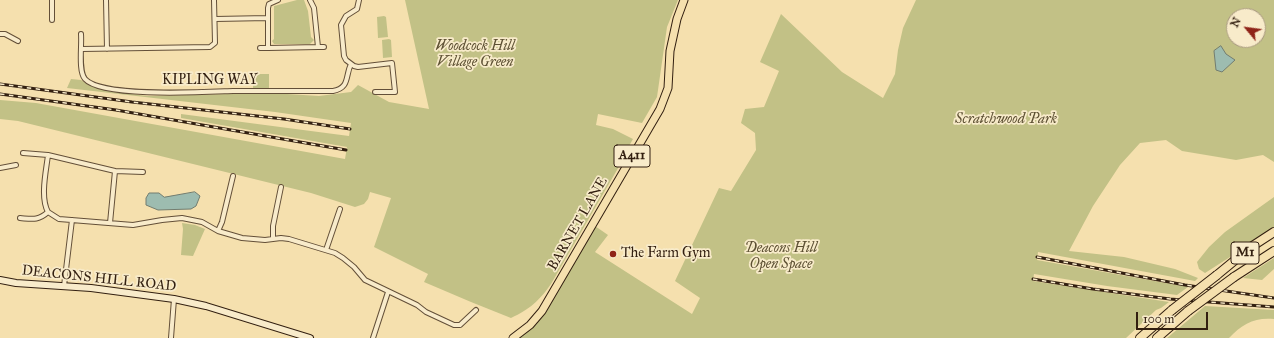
<!DOCTYPE html>
<style>
body{margin:0}
#map{position:relative;width:1274px;height:338px;overflow:hidden;background:#f5e0ae;font-family:"IM FELL Great Primer",serif}
canvas{display:block}
.north{position:absolute;left:1226px;top:8px;width:40px;height:40px;box-sizing:border-box;background:#f8ebca;border:1px solid #a99980;border-radius:50%;rotate:299deg;font-size:11px;font-weight:700;line-height:16px;text-align:center;color:#321f10}
.north::after{content:'';display:block;margin:auto;width:14px;height:18px;background:#8f2418;clip-path:polygon(50% 0,100% 100%,50% 72%,0 100%)}
.scale{position:absolute;left:1136px;top:312px;width:72px;height:18px;box-sizing:border-box;border:2px solid #321f10;border-top:0;padding-left:5px;font-size:12px;line-height:14px;white-space:nowrap;color:#321f10;-webkit-text-stroke:3px #f8ebca;paint-order:stroke}
</style>
<div id="map">
<canvas width="1274" height="338"></canvas>
<div class="north">N</div>
<div class="scale">100 m</div>
</div>
<script>
const c = document.querySelector('canvas').getContext('2d');
c.lineJoin = 'round';
function paint(path, color) { c.fillStyle = color; c.fill(path, 'evenodd'); }
function trace(path, color, width, dash) { c.strokeStyle = color; c.lineWidth = width; c.lineCap = dash ? 'butt' : 'round'; c.setLineDash(dash || []); c.stroke(path); }
function drawText(font, color, halo, rows, align = 'center') {
  c.font = font + ' "IM FELL Great Primer",serif'; c.lineWidth = 3.5; c.setLineDash([]); c.textBaseline = 'middle'; c.strokeStyle = halo; c.fillStyle = color; for (const [text, x, y, turn = 0] of rows) {
    c.save(); c.translate(x, y); c.rotate((+turn || 0) * Math.PI / 180); c.textAlign = isNaN(turn) ? turn : align; if (halo) c.strokeText(text, 0, 0); c.fillText(text, 0, 0); c.restore();
  }
}
paint(new Path2D(`
 M297,0h7l4,11 3,26 3,3 -4,4h-36l-2,-3 2,-2v-33z
 M405,0h273l-11,27 -10,70 -15,26 -44,-9 -2,11 17,4 20,10 -4,7 -1,5 -77,133c-12,17 -21,25 -40,34l-40,-16 -47,-20 4,-8 -54,-27 17,-49 -21,-6 -2,7 -4,5 -9,3 -44,-14 -293,-72 -18,-2v-19l36,3 309,56 2,-12 -166,-29v-4l168,22 2,-13 -76,-11 -208,-24 4,-9 10,1 8,5 19,6 39,5 124,-3 48,3 32,-4 7,-7 31,17 40,7z
 M916,0h358v162l-11,-7 -27,5 -54,-9 -16,-11 -26,3 -20,22 -27,41 -24,45 55,6 51,12 23,9 -3,3 -157,-29 -1,8 151,27 -11,8 -70,-9 -73,-12 -1,7 136,21 -8,6 -5,2 -30,28h-606l24,-23 51,-89 13,9 -13,17 97,62 8,-16 -25,-17 44,-93 12,3 25,-41 -1,-17 -14,-10 4,-14 19,-2 15,-36 -19,-9 21,-48 61,58 41,26 12,-24 3,-24 5,-22zM1234,16h24v24h-24z
 M384,16l2,1 2,20 -10,1 -1,-21z
 M389,39l2,1 1,17 -9,1 -1,-18z
 M253,74h16v15h-16z
 M1274,197v32l-69,44 -6,-4 -2,-7 12,-15 16,-15z
 M182,223l13,2 10,4 -12,27 -12,-1 2,-26z
 M1274,258v11l-12,11 -19,-2z
 M1205,306l69,4v9c-19,-2 -32,5 -45,19h-62z`), '#c2c186');
const water = new Path2D(`
 M1221,46l5,8 9,6 -13,12 -6,-2 -2,-19z
 M195,192l5,4 -4,10 -5,3 -33,1 -12,-5v-7l3,-5h10l5,4z`);
paint(water, '#9dbcb0');
trace(water, '#727d70', 1);
const street = new Path2D(`
 M106,0l1,49
 M278,0l-9,4 -1,4v40l50,-1 -4,-39 -4,-8
 M359,0l-2,9 -11,7 -5,9 3,31 2,4 8,6 4,1 34,-4 3,29h-20
 M215,19l53,-1
 M52,20v-20
 M0,34h5l13,7
 M81,34c1,12 -3,37 4,45 17,19 120,13 148,12 33,0 67,0 100,0 17,-3 12,-15 18,-27
 M318,47h6
 M260,48h8
 M82,49l128,-2 5,-4 -1,-43
 M23,153l25,2
 M0,168l16,-3
 M115,171l28,1
 M48,212c-8,-15 -2,-40 0,-57l67,16 -5,52
 M20,218c12,1 18,3 28,-6l11,7 74,6 29,-5 20,-2 20,4 16,9 24,7 23,2 16,-2 8,1 46,14 8,5 11,9 11,13 52,25 9,7 28,13h6l16,-15
 M218,231l4,-9 11,-46
 M273,239v-13l8,-39
 M326,250l14,-41
 M64,286l8,-66
 M171,338l3,-39
 M373,338l15,-46`);
const secondary = new Path2D(`
 M0,280l16,3 75,5 83,11 32,7 104,32`);
const primary = new Path2D(`
 M513,338l17,-13 12,-14 118,-202 8,-21 2,-37 7,-32 7,-19`);
const highway = new Path2D(`
 M1217,275l34,-28 23,-15
 M1234,277l40,-26
 M1140,338l32,-28
 M1157,338l31,-27`);
trace(street, '#634f38', 6);
trace(secondary, '#321f10', 8);
trace(primary, '#321f10', 9);
trace(highway, '#321f10', 10);
trace(street, '#f8ebca', 4);
trace(secondary, '#f8ebca', 6);
trace(primary, '#f5e0ae', 7);
trace(highway, '#f5e0ae', 8);
const rail = new Path2D(`
 M0,84l132,18 152,17 66,10
 M0,94l116,16 230,40
 M1037,257l148,28 89,13
 M1033,279l60,10 77,10 104,8`);
trace(rail, '#321f10', 3);
trace(rail, '#f8ebca', 1.5, [4.5]);
const highwayBridge = new Path2D(`
 M1172,310l45,-35
 M1188,311l46,-34`);
trace(highwayBridge, '#321f10', 10, []);
trace(highwayBridge, '#f5e0ae', 8);
for (const [x, y, r, color] of [
 [613,254,4,"#8f2418"]
]) { const dot = new Path2D(); dot.arc(x, y, r, 0, 2 * Math.PI); c.fillStyle = color; c.fill(dot); trace(dot, '#f8ebca', 1.5); }
for (const [x, y, w] of [
 [632,156,36],
 [1245,253,28]
]) { const box = new Path2D(); box.roundRect(x - w / 2, y - 11, w, 22, 3); c.fillStyle = '#f8ebca'; c.fill(box); trace(box, '#321f10', 1); }
drawText('bold 13px', '#321f10', null, [
 ["A411",632,156],
 ["M1",1245,253]
]);
drawText('italic 14px', '#5d5033', '#f8ebca', [
 ["Woodcock Hill",475,47],
 ["Village Green",475,63],
 ["Scratchwood Park",1006,120],
 ["Deacons Hill",781,249],
 ["Open Space",781,265]
]);
drawText('14px', '#321f10', '#f8ebca', [
 ["KIPLING WAY",210,81],
 ["BARNET LANE",578,224,-60],
 ["DEACONS HILL ROAD",99,279,6]
]);
drawText('14px', '#321f10', '#f8ebca', [
 ["The Farm Gym",621,254]
], 'left');
</script>
